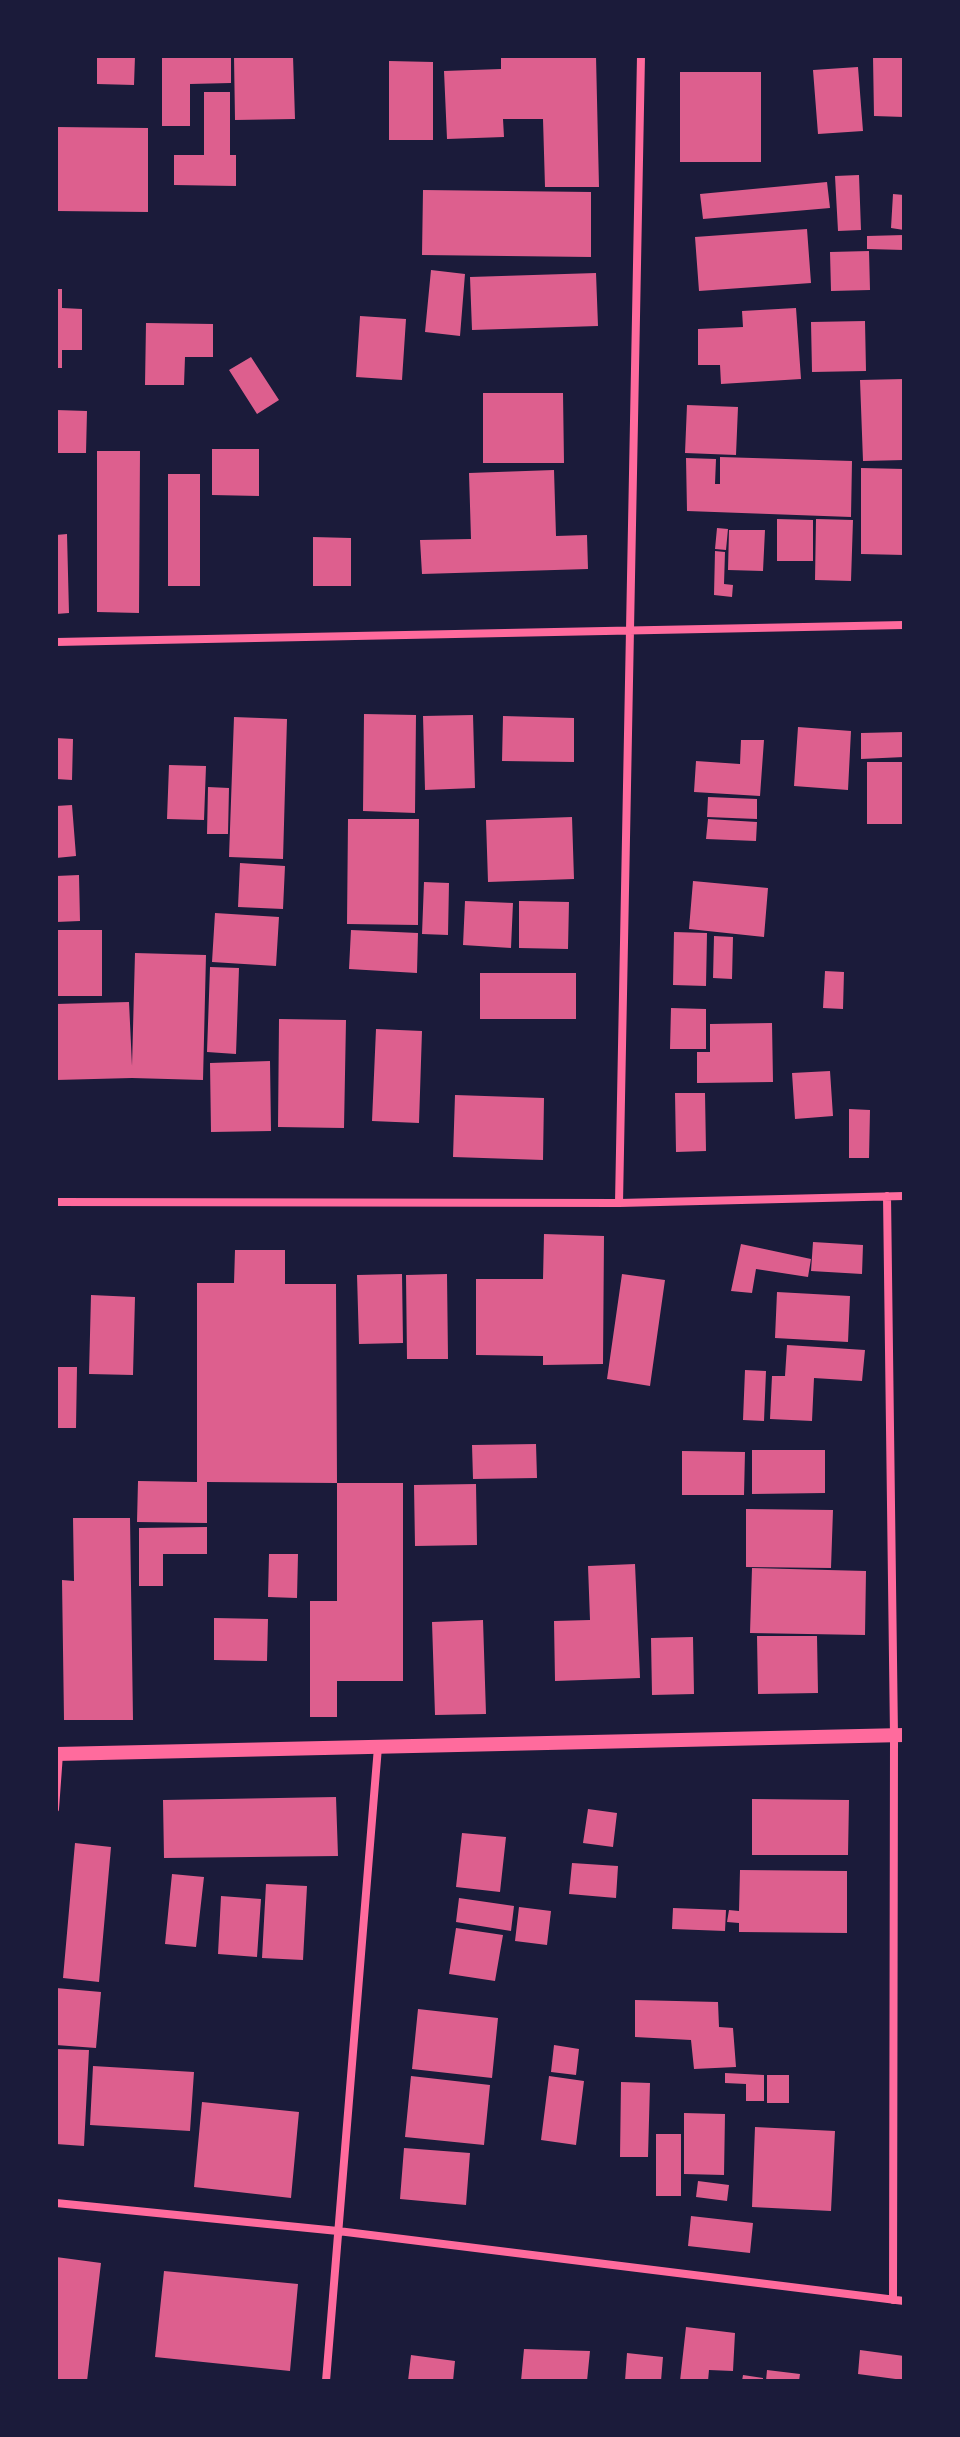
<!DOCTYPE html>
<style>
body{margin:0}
#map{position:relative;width:960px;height:2437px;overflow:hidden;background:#1b1b3a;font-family:"Sofia Sans Condensed",sans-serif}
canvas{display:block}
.frame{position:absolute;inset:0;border:58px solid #1b1b3a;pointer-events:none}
</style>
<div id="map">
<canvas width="960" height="2437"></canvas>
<div class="frame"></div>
</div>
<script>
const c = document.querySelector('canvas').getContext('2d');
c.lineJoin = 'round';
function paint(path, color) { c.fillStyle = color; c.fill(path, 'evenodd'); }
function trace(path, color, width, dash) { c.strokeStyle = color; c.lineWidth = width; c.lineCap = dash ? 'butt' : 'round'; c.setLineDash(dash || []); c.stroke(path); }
paint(new Path2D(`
 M97,56h38l-1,29 -37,-1z
 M162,56h69v27l-41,1v42h-28z
 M234,56h59l2,63 -60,1z
 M501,56h95l3,131h-54l-2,-68h-40l1,18 -57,2 -3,-68 57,-2z
 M873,56h31v61l-30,-1z
 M389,61l44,1v78h-44z
 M858,67l5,64 -45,3 -5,-64z
 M680,72h81v90h-81z
 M204,92h26v63h6v31l-62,-1v-30h30z
 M56,127l92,1v84l-92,-1z
 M859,175l2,55 -23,1 -3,-55z
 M827,182l3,26 -127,11 -3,-25z
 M423,190l168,2v65l-169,-2z
 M893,194l11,1v35l-13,-2z
 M807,229l4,54 -112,8 -4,-54z
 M904,235v15l-37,-1v-13z
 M869,251l1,39 -39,1 -1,-39z
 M431,270l34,4 -5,62 -35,-4z
 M596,273l2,53 -126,4 -2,-53z
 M56,289h6v19l20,1v41h-20v18h-6z
 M796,308l5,71 -80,5 -1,-19h-22v-36l45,-2 -1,-16z
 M360,316l46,3 -4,61 -46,-3z
 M865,321l1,50 -54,1 -1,-50z
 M146,323l67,1v33h-28l-1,28h-39z
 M251,357l28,43 -22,14 -28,-44z
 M904,379v81l-41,1 -3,-81z
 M483,393h80l1,70h-81z
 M687,405l51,2 -2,48 -51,-2z
 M56,410l31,1 -1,42h-30z
 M212,449h47v47l-47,-1z
 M97,451h43l-1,162 -42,-1z
 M720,457l132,4 -1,56 -164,-6 -1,-53 30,1 -1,25h5z
 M861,468l43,1v86l-43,-1z
 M554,470l2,66 31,-1 1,34 -166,5 -2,-34 51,-1 -2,-66z
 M168,474h32v112h-32z
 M777,519l36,1v41h-36z
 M816,519l37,1 -2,61 -36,-1z
 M717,528l11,1 -2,21 -11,-1z
 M729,530h36l-2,41 -35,-1z
 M67,534l2,79 -13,1v-79z
 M313,537l38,1v48h-38z
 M715,551l10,1 -1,32 9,1 -1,12 -18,-2z
 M364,714l52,1 -1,98 -52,-2z
 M473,715l2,73 -50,2 -2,-74z
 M503,716l71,2v44l-72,-1z
 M234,717l53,2 -4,140 -54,-2z
 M798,727l53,4 -3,59 -54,-4z
 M904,732v25l-43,2v-26z
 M56,738l17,1 -1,41 -16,-1z
 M741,740h23l-4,56 -66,-4 2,-31 44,3z
 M867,762h37v62h-37z
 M169,765l37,1 -2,54 -37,-1z
 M208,787l21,1 -1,46h-21z
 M708,797l49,2v20l-50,-2z
 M72,805l4,51 -20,2v-52z
 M572,817l2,62 -86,3 -2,-62z
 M348,819h71l-1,106 -71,-1z
 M708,819l49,3 -1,19 -50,-2z
 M240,863l45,3 -2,43 -45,-2z
 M79,875l1,46 -24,1v-46z
 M693,881l75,7 -4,49 -75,-8z
 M424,882l25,1 -1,52 -26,-1z
 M465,901l48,2 -2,45 -48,-3z
 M519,901l50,1 -1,47 -49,-1z
 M215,913l64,4 -3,49 -64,-4z
 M56,930h46v66h-46z
 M351,930l67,3 -1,40 -68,-4z
 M674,932l33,1 -1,53 -33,-1z
 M714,936l19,1 -1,42 -19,-1z
 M135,953l71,2 -3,125 -71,-2 -76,2v-76l73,-2 3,64z
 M210,967l29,1 -3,86 -29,-2z
 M825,971l19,1 -1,37 -20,-1z
 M480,973h96v46h-96z
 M671,1008l35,1v40h-36z
 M279,1019l67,1 -2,108 -66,-1z
 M772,1023l1,59 -76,1v-31h13v-28z
 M376,1029l46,2 -3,92 -47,-2z
 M270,1061l1,70 -60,1 -1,-69z
 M830,1071l3,45 -38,3 -3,-46z
 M675,1093h30l1,58 -30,1z
 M455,1095l89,3 -1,62 -90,-3z
 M849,1109l21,1 -1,48h-20z
 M544,1234l60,2 -1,128 -60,1v-9l-67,-1v-76h67z
 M813,1242l50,3 -1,29 -51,-3z
 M741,1244l70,15 -3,18 -52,-8 -4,24 -21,-2z
 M235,1250h50v34h51l1,199 -130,-1v41l-70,-1 1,-41 59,1v-199h37z
 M402,1274l1,69 -44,1 -2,-69z
 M447,1274l1,85h-41l-1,-84z
 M622,1274l43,6 -15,106 -43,-7z
 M777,1292l73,4 -2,46 -73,-4z
 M91,1295l44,2 -2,78 -44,-1z
 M787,1345l78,5 -3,31 -48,-3 -2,43 -42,-2 2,-43h13z
 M56,1367h21l-1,61h-20z
 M745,1370l21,1 -2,50 -21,-1z
 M536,1444l1,34 -64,1 -1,-34z
 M752,1450h73v43l-73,1z
 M682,1451l63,1 -1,43h-62z
 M337,1483h66v198h-66v36h-27v-116h27z
 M476,1484l1,61 -62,1 -1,-61z
 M746,1509l87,1 -2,58 -85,-1z
 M73,1518h57l3,202h-69l-2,-140 12,1z
 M207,1527v27h-44v32h-24v-58z
 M269,1554h29l-1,44 -29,-1z
 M635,1564l5,114 -85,3 -1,-60 36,-1 -2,-54z
 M752,1568l114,3 -1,64 -115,-2z
 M214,1618l54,1 -1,42 -53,-1z
 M483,1620l3,94 -51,1 -3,-93z
 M757,1636h60l1,57 -60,1z
 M693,1637l1,57 -42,1 -1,-57z
 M336,1797l2,59 -174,2 -1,-58z
 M752,1799l97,1 -1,55h-96z
 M588,1809l29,4 -4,34 -30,-4z
 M462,1833l44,4 -6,55 -44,-5z
 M75,1843l36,4 -12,135 -36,-4z
 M572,1863l46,3 -2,32 -47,-4z
 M740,1870l107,1v62l-108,-1v-9l-12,-1 2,-12 10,1z
 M172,1874l32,3 -8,70 -31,-3z
 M266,1884l41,2 -4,74 -41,-2z
 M221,1896l40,3 -4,58 -39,-3z
 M459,1898l55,8 -3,25 -55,-9z
 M519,1907l32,4 -4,34 -32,-4z
 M673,1908l53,2 -1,21 -53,-2z
 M456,1928l47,7 -8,46 -46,-7z
 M56,1988l45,4 -5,56 -40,-3z
 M635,2000l83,2 1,25 14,1 3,39 -42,2 -3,-29 -56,-3z
 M418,2009l80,9 -6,60 -80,-9z
 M554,2045l25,4 -3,26 -25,-3z
 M56,2049l33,1 -5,96 -28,-2z
 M93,2066l101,6 -4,59 -100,-6z
 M725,2073l39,2v26h-18v-17l-21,-1z
 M767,2075h22v28h-22z
 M411,2076l79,9 -6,60 -79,-8z
 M549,2076l35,5 -8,64 -35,-5z
 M621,2082l29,1 -2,74h-28z
 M202,2102l97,10 -8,86 -97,-11z
 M684,2113l41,1 -1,61 -40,-1z
 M755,2127l80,4 -4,80 -79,-4z
 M656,2134h25v62h-25z
 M404,2148l66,5 -4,52 -66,-6z
 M698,2181l31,4 -2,16 -31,-4z
 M691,2216l62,7 -3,30 -62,-7z
 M56,2257l45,6 -14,118h-31z
 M164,2271l134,13 -8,87 -135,-14z
 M686,2327l49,6 -2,38 -24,-1 -1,11h-28z
 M524,2349l66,2 -3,30h-66z
 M860,2350l44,6 -1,24 -45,-6z
 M627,2353l36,4 -2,24h-36z
 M411,2355l44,6 -2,20h-45z
 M767,2370l33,4 -1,7h-33z
 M743,2375l20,3v3h-21z`), '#dd5f8e');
trace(new Path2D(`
 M56,1809l4,-55`), '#ff6b9d', 6);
trace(new Path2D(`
 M56,642l848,-17
 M887,1196l7,540 -1,564
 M56,1202l563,1 285,-7
 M619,1203l22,-1147
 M56,2203l282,28 566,70
 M326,2381l52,-634`), '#ff6b9d', 8);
trace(new Path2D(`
 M56,1754l848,-19`), '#ff6b9d', 14);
</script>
